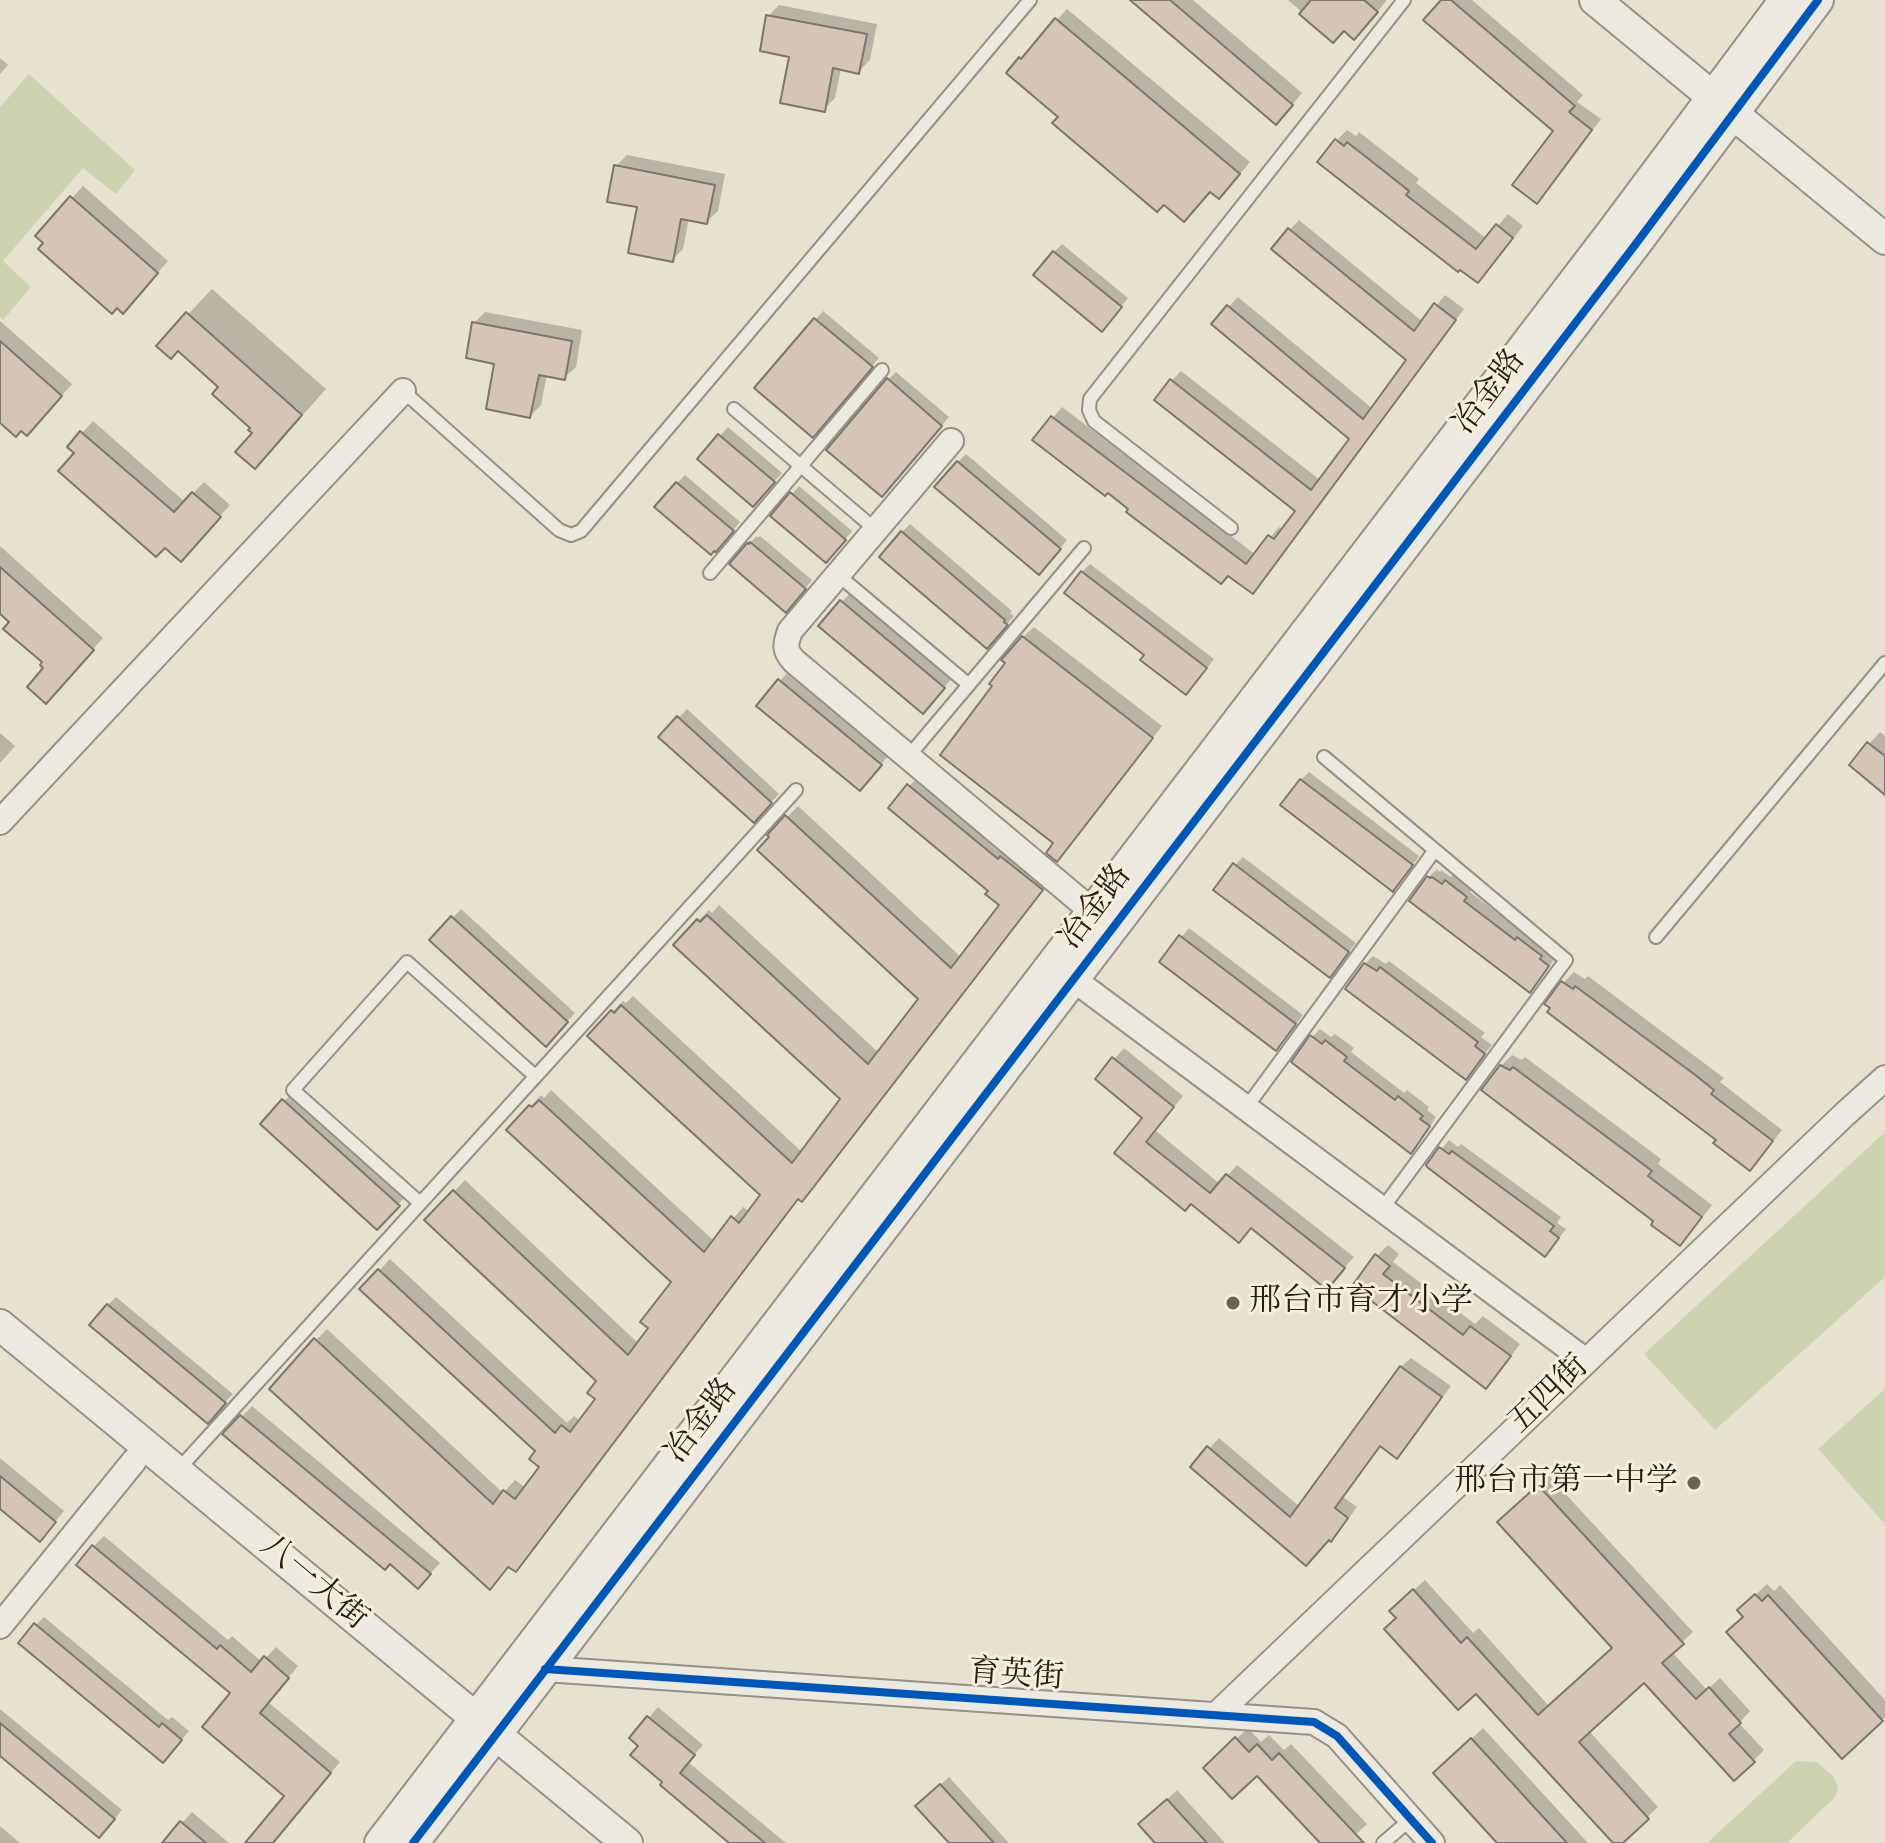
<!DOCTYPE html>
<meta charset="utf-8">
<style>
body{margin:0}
canvas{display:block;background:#e7e1d0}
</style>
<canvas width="1885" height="1843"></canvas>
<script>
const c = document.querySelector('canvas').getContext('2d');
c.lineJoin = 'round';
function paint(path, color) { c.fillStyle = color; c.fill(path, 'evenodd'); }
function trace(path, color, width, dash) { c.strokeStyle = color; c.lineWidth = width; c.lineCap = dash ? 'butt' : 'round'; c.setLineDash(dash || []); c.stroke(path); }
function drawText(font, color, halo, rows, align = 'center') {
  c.font = font + ' "IM FELL English","Noto Serif SC",serif'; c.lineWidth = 6; c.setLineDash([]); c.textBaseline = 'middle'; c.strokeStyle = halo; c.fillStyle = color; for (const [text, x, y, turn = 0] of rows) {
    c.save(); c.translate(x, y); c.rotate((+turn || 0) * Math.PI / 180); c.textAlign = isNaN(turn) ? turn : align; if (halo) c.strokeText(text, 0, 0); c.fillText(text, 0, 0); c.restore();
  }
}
paint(new Path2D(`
 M29,74l106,96 -19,24 -33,-26 -80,93 28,26 -28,33 -3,-3v-210z
 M1885,1132v145l-170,153 -71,-76z
 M1885,1389v135l-67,-75z
 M1796,1761l21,1 16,14 5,11 -3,10 -48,46h-80z`), '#cdd2b1');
paint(new Path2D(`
 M1133,0h60l109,93 -15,18z
 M1288,0h99l-22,27 -21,2 -41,-16z
 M1443,0h29l111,95 -6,7 24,17 -54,72 -10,10 18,-70z
 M779,5l98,19 -7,36 -11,11 -18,-3 -6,30 -11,11 -56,-93z
 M1067,9l183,153 -20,24 -19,4 -150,-73 -52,-45z
 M0,58l8,7 -8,9z
 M1347,130l9,6 3,-4 60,47 -3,4 71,56 21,-25 15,12 -34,44 -11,11 -142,-140z
 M627,155l98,19 -7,37 -12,11 -17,-4 -6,31 -11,11 -56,-94z
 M83,186l85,75 -34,39 -96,-64z
 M1299,220l124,102 22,-27 19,14 -202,273 -131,-73 -96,-69 27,-33 194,148 23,-28 4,3 15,-20 -126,-130 9,-9 139,109 31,-42 -137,-115 24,-26 135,112 36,-49 -136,-112z
 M1062,244l66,54 -18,23 -56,-69z
 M212,289l114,100 -47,53 -24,24v-33l-2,-6 -32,-40 -43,-38 -19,-4z
 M823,311l56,47 -58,69 -64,-39z
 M485,312l97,18 -6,37 -12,11 -17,-4 -6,31 -11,11 -56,-93z
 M0,321l72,63 -34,39 -38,-3z
 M896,372l53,45 -59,69 -2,-106z
 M93,421l92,81 19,-20 26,23 -38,43 -122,-102z
 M728,427l54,46 -21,23 -61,-38z
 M966,454l101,86 -20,25 -89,-103z
 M685,475l55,47 -17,20 -46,-59z
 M799,486l53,45 -18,22 -42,-59z
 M910,524l102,87 -2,2 4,3 -19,22 -93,-106z
 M757,536l1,2 2,-2 52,44 -18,22 -45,-58z
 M0,546l103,92 -46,52 -12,-28 -33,-40 -12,-11z
 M1090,564l124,95 -20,26 -47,-31 -65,-82z
 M850,593l101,86 -20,25 -110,-79z
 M1034,627l128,99 -94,123 -11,11 -1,-18 -61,-156 28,-49z
 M787,673l101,83 -20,24 -88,-99z
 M687,709l92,85 -26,27 -92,-84z
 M1880,732l5,4v56l-34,-28z
 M0,733l15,13 -15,17z
 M1309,772l110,84 -17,24 -9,9 -92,-109z
 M920,775l132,103 -239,311 -11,11 -3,-3 -273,361 -10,11 -200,-229 11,-11 176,164 12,-13 11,8 16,-21 -5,-16 -175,-162 28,-30 177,164 7,-7 7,5 17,-23 1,-18 -172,-160 38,-40 174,164 12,-16 22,-46 -164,-152 32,-35 3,3 7,-8 163,151 29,-34 7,5 13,-17 -173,-160 33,-34 3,2 7,-7 169,156 41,-53 -145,-178 11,-11 3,3 7,-8 160,148 41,-55 -150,-163 28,-29 163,151 41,-53 -93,-118z
 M1243,857l113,86 -26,32 -95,-110z
 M1437,869l3,3 1,-2 10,7 3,-3 19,15 -3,3 54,41 3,-3 29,27 -18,26 -8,8 -101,-114z
 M461,909l114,104 -21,23 -122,-96z
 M1189,928l114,87 -27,33 -114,-87z
 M1373,956l13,8 3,-3 96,72 -4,4 11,8 -26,32 -101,-113z
 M1574,972l11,7 3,-3 136,102 -4,4 62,48 -21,27 -11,11 -32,-28 -166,-132 11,-25z
 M1320,1029l11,8 4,-3 19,14 -3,4 53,41 3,-3 22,17 -2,3 9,7 -6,9 1,1 -20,25 -99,-115z
 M1124,1048l59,48 -28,34 65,54 17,-19 117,92 -27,30 -75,-61 -60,-24 -75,-49 28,-35 -48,-39z
 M1512,1055l10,5 3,-3 136,102 -3,5 54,41 -22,28 -11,11 -178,-178z
 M292,1093l114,103 -29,31 -114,-103z
 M1449,1140l9,7 3,-3 100,73 -4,6 9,6 -13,17 -125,-81z
 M1388,1245l11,9 -6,8 82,62 8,-8 37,28 -23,31 -11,11 -132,-100 23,-30z
 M116,1297l117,97 -26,27 -99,-116z
 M1411,1358l40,28 -44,60 -10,10 -15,-11 -39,52 14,10 -16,22 -10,10 -138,-72 26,-29 81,69 101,-140z
 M252,1406l188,157 -12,13 -38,-14 -165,-128z
 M0,1458l64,53 -15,18 -49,-23z
 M1549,1476l144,156 -21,20 35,38 13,-12 30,33 -11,12 25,27 -11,11 -108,-81 -56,51 69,76 -38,36h-4l-140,-152 -78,-73 5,-18 22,-20 48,53 6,-5 70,78 65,-59 -104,-136z
 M104,1536l124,104 4,-4 30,26 14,-15 22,19 -30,36 72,60 -68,81h-24l39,-47 -54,-103 -140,-146z
 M1767,1584l7,7 6,-6 105,115v17l-43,39 -102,-146z
 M44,1617l124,103 4,-3 17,14 -18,22 -135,-128z
 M658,1707l45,38 -15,17 98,81h-54l-67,-61 -24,-37 -9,-7z
 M0,1709l122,101 -15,18 -107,-75z
 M1248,1728l13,14 8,-7 15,15 7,-6 76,80 -20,19h-24l-66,-70 -51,-5z
 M1483,1728l105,115h-88l-53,-81z
 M949,1777l60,66h-57l-34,-37z
 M1177,1790l48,53h-67l-7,-28z
 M192,1812l37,31h-65z
 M0,1826l20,17h-20z`), '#0003');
const building = new Path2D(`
 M1130,0h40l123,105 -17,20z
 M1311,0h53l14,12 -24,28 -10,-9 -11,12 -34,-29z
 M1441,0h10l124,106 -6,6 23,18 -55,74 -25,-19 41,-54 -130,-111z
 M766,15l101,19 -8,40 -26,-6 -8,44 -45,-9 9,-46 -29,-6z
 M1055,18l185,156 -21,25 -9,-7 -26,30 -20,-17 -7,7 -105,-89 6,-6 -52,-44 13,-16 2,2z
 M1335,139l9,7 3,-4 42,33 20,16 -3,4 70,54 20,-25 17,14 -35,45 -18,-13 -2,2 -141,-110z
 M614,165l101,20 -8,39 -26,-5 -8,43 -45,-9 9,-46 -30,-5z
 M70,196l88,77 -35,41 -6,-6 -5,6 -74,-65 5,-6 -8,-7z
 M1288,228l126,103 20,-28 22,17 -203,274 -25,-18 -7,8 -95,-72 2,-3 -20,-16 -3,3 -73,-56 19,-24 195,148 22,-29 6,4 21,-28 -141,-111 16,-21 141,111 38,-51 -138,-115 16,-19 136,114 43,-59 -135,-111z
 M1053,251l69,56 -20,25 -69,-57z
 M186,312l116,103 -47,54 -20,-17 17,-19 -4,-3 2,-2 -38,-34 6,-7 -40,-36 -7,8 -15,-13z
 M814,318l59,49 -60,71 -59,-50z
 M472,322l100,19 -7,39 -26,-5 -9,43 -44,-9 8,-45 -28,-6z
 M0,341l62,55 -35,40 -6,-5 -5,6 -16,-14z
 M887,378l55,48 -60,71 -56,-47z
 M80,431l94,81 18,-20 29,25 -40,45 -16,-14 -9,9 -98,-86 16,-18 -7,-6z
 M718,434l57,48 -22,25 -56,-48z
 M957,461l104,88 -22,26 -105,-88z
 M676,482l58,49 -18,21 -2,-1 -3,4 -57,-48z
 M790,492l56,48 -20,23 -56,-47z
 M901,531l104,89 -1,2 4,3 -21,24 -108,-92z
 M750,542l56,47 -20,24 -57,-49 18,-21 2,1z
 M0,567l94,83 -48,54 -19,-17 16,-19 -3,-3 2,-3 -39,-33 6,-7 -9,-8z
 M1081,571l126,97 -21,27 -46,-35 4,-5 -80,-62z
 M840,600l105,88 -22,26 -105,-88z
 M1022,636l131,102 -96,124 -11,-9 7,-10 -113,-88 52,-69 -3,-2 16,-21 -4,-3z
 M778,679l104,86 -22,26 -104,-85z
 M677,716l95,87 -18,20 -96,-86z
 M1867,742l18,14v39l-36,-30z
 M1300,779l113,86 -19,25 -1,2 -113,-87z
 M907,784l91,75 2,-3 43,34 -241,312 -4,-3 -282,373 -8,-5 -18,23 -221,-201 45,-51 179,166 10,-14 12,9 24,-32 -10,-8 6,-8 -176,-162 19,-20 177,164 6,-8 9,7 25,-33 -8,-6 9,-12 -172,-161 29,-30 175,165 20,-27 -8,-6 31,-40 -165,-152 23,-25 3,2 7,-7 165,152 27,-36 8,7 21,-28 -173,-159 24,-26 3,3 7,-8 171,158 48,-64 -167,-154 24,-26 3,3 7,-7 161,149 50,-65 -161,-149 12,-13 -2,-2 18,-20 166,153 48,-63 -14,-11 3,-3 -100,-83z
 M1233,863l116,89 -19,26 -117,-88z
 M1427,876l3,2 2,-1 10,7 3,-4 22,17 -3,4 51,39 2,-3 25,19 -2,3 9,7 -19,27 -121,-92z
 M451,916l117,106 -22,25 -117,-107z
 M1179,935l117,89 -20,27 -117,-89z
 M1364,963l13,8 3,-4 98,75 -3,4 10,8 -19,26 -121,-91z
 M1561,981l12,8 2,-3 119,88 20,16 -3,4 62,47 -23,30 -37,-28 3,-3 -169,-128 3,-4 -6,-4z
 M1310,1035l12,9 3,-4 22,17 -3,4 51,39 3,-4 25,20 -3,3 10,7 -19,28 -120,-92z
 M1112,1057l62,50 -28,35 64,51 16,-19 119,94 -18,22 -76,-62 -12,15 -48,-39 -6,7 -71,-58 28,-35 -47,-39z
 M1500,1065l10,5 3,-3 118,88 21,16 -4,5 54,41 -22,29 -29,-21 2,-4 -172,-131z
 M282,1099l118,107 -23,24 -117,-106z
 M1439,1147l10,7 3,-3 102,75 -4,5 9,7 -14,19 -118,-90 -1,-2z
 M1375,1254l15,12 -7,8 80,61 7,-9 41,30 -25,33 -134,-103z
 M107,1304l119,99 -18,21 -119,-99z
 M1400,1366l42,31 -45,62 -17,-13 -45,62 13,10 -17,24 -2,-2 -23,26 -116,-99 17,-21 83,71z
 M240,1415l191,159 -13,15 -28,-25 -5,6 -163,-136z
 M0,1476l56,46 -16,20 -40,-33z
 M1538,1485l146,159 -22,19 34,36 13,-12 32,36 -12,11 26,28 -21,19 -90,-98 -65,59 70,77 -26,24h-10l-137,-149 -18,16 -74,-81 12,-11 -7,-7 24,-22 48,54 6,-6 71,78 74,-67 -115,-126z
 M92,1545l125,104 3,-4 31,27 13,-16 25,22 -29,35 71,60 -58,70h-28l39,-47 -82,-69 28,-34 -154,-128z
 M1755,1594l7,7 6,-6 115,126 -41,38 -116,-127 17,-15 -6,-7z
 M34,1623l125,104 3,-4 20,17 -19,23 -145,-120z
 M647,1716l48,39 -15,18 85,70h-36l-69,-58 2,-3 -32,-27 8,-9 -9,-8z
 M0,1723l115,96 -16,19 -99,-82z
 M1235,1737l14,15 8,-8 15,16 7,-7 85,90h-44l-63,-67 -25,23 -29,-31z
 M1471,1738l96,105h-70l-64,-70z
 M940,1784l54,59h-45l-34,-37z
 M1167,1799l40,44h-52l-17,-19z
 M180,1821l26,22h-44z`);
paint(building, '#d4c5b8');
trace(building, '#7b766e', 2);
const service = new Path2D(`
 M403,391l156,139 12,5 10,-4 449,-531
 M734,409l142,121
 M1231,528l-137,-107 -5,-11 1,-11 314,-399
 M710,573l172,-203
 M838,575l131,110
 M908,757l176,-209
 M1324,757l242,203 -184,249
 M1656,937l229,-274
 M1246,1108l189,-258
 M420,1203l-127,-113 114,-128 128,114
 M177,1471l619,-681
 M1383,1843l28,-24`);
const minor = new Path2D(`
 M951,441l-161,190c-5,14 -6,19 4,30l298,250
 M0,822l403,-431
 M1073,979l513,382
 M0,1626l134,-165
 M545,1669l769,53 23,14 95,107
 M1216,1715l629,-601 40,-36`);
const tertiary = new Path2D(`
 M1595,0l290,239
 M0,1325l627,518
 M380,1843l1234,-1614 171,-229
 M413,1843l1222,-1598 183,-245`);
trace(service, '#969186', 16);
trace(minor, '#969186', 28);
trace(tertiary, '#969186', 34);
trace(service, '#ece9e0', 12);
trace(minor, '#ece9e0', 24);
trace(tertiary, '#ece9e0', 30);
trace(new Path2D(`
 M545,1669l769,53 23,14 95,107
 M413,1843l1222,-1598 183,-245`), '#0057b8', 8);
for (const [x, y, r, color] of [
 [1233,1303,8,"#6b6258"],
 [1694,1483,8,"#6b6258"]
]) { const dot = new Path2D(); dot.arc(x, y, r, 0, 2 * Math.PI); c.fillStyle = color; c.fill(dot); trace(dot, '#f5eedb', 3); }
drawText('32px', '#281e17', '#f5eedb', [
 ["冶金路",1491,393,-53],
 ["冶金路",1097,908,-53],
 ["五四街",1550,1396,-44],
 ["冶金路",703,1422,-53],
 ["八一大街",313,1584,40],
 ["育英街",1016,1677,4]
]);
drawText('32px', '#281e17', '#f5eedb', [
 ["邢台市育才小学",1249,1303],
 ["邢台市第一中学",1678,1483,"right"]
], 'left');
</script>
